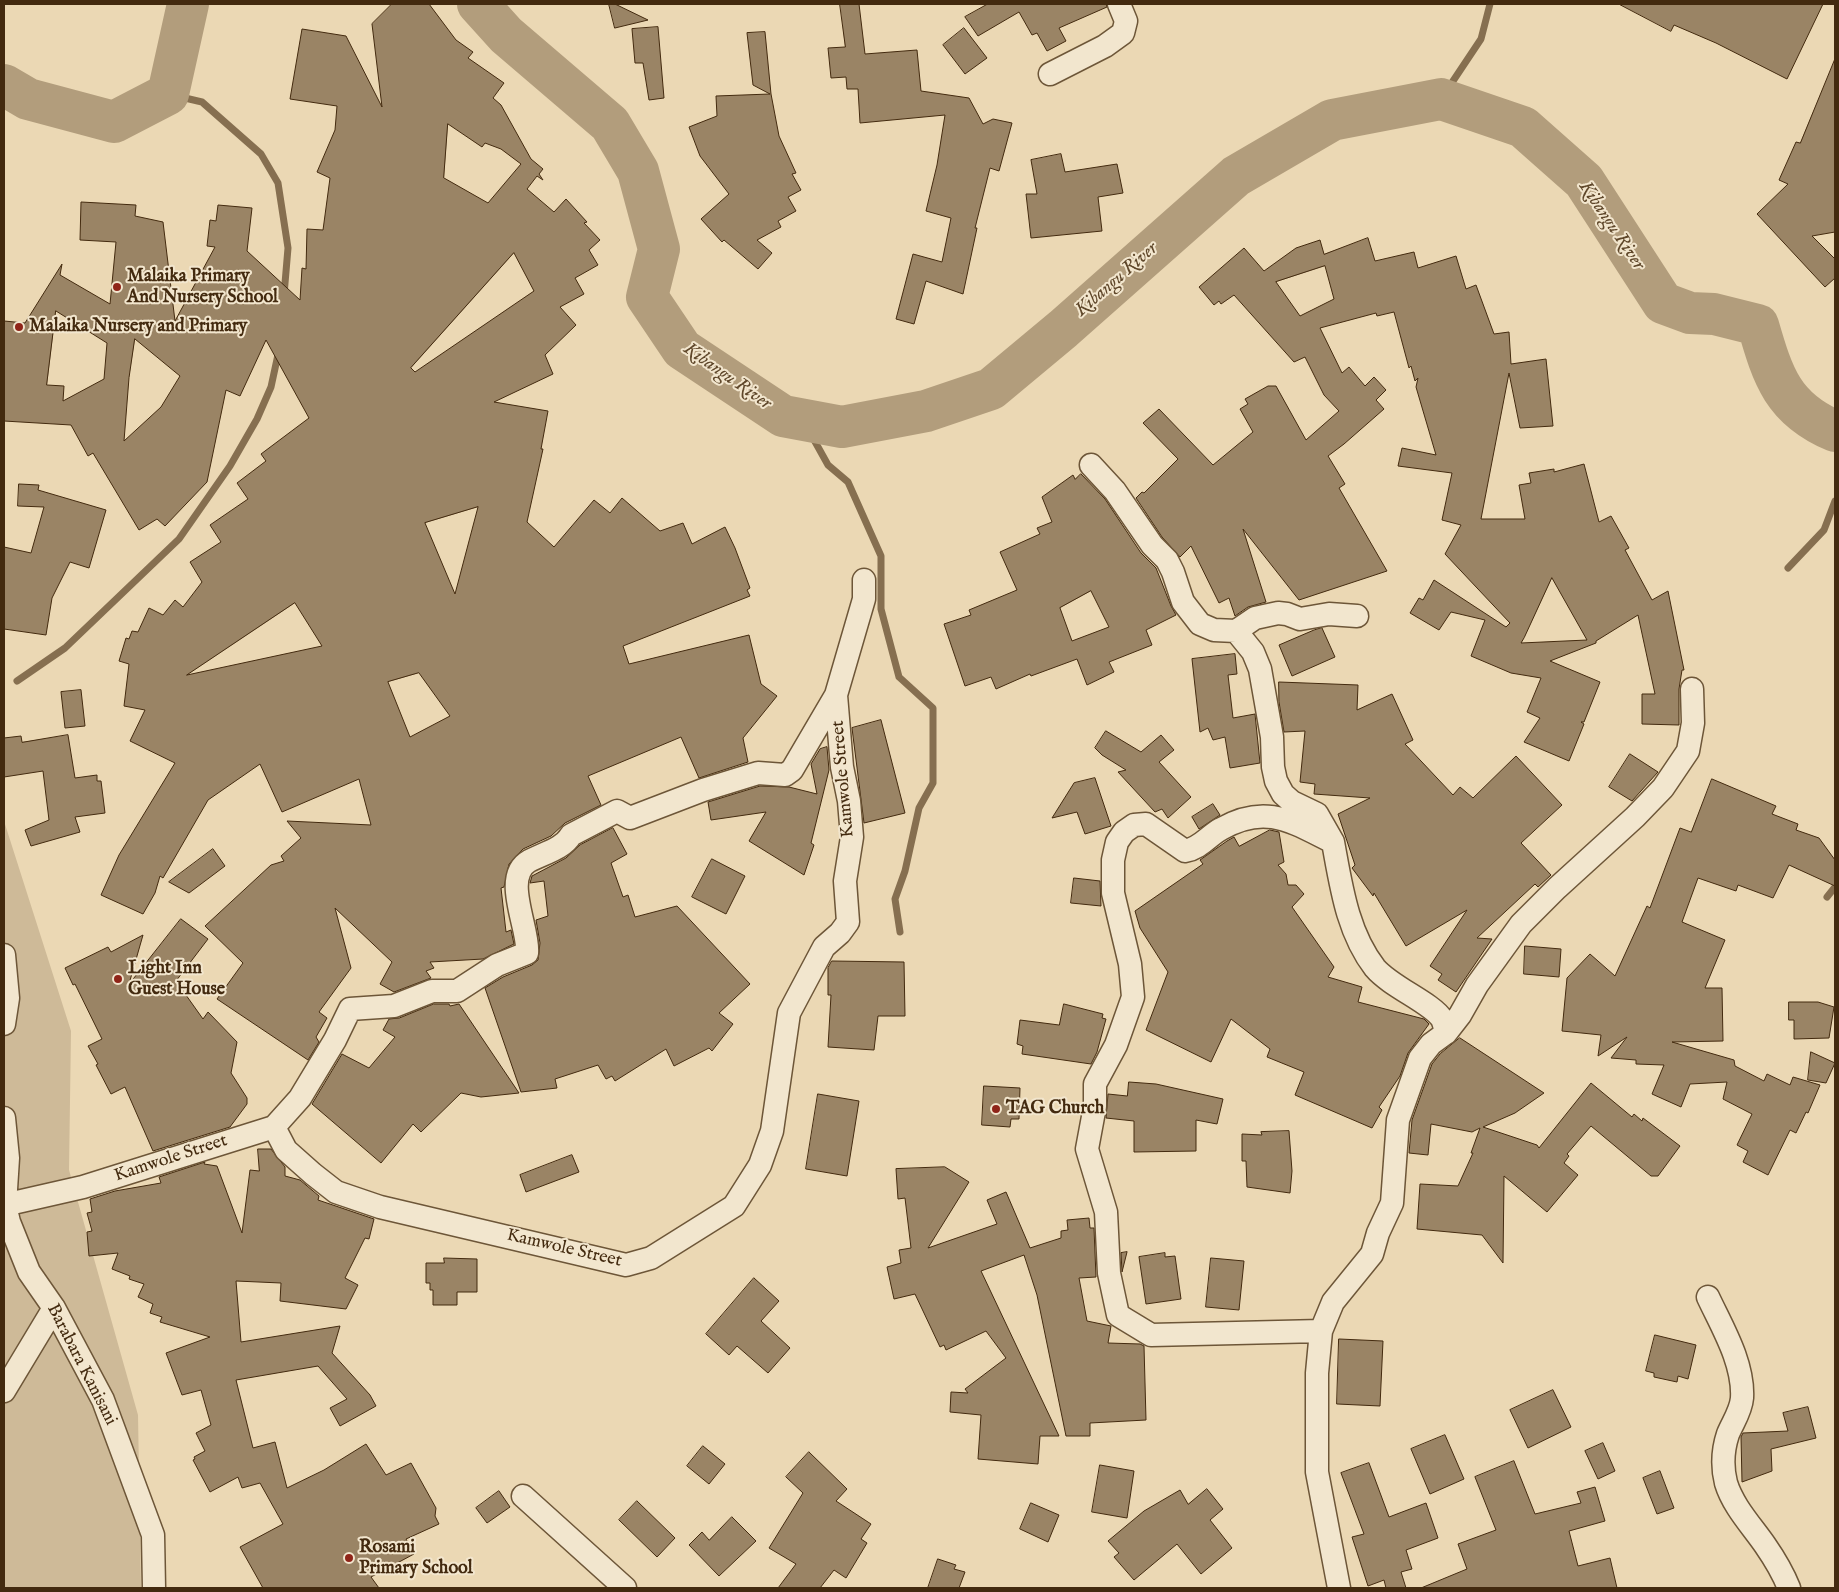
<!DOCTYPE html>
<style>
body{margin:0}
#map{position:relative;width:1839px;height:1592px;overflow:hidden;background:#ebd8b4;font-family:"IM FELL English",serif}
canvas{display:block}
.frame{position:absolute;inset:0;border:5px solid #432a0f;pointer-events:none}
</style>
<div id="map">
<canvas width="1839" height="1592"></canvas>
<div class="frame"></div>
</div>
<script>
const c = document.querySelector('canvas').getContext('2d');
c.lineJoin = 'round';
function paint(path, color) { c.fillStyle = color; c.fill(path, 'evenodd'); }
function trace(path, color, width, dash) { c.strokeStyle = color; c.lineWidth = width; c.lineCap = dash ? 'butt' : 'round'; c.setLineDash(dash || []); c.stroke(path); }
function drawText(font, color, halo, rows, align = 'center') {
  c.font = font + ' "IM FELL English",serif'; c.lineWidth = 4; c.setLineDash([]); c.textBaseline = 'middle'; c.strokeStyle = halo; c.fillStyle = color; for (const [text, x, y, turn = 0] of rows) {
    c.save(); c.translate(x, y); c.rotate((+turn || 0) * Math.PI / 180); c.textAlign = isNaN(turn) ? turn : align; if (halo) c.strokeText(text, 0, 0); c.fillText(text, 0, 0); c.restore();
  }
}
paint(new Path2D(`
 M4,821l67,210 -2,139 69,245 3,173h-137z`), '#ceba98');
trace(new Path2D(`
 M168,94l34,8 59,52 17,29 10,65 -4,47
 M1441,99l40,-60 9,-35
 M803,420l25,45 20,17 33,74v53l18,68 34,31v75l-14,25 -14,63 -10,28 5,33
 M1788,568l36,-38 11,-29
 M17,681l48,-33 114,-109 51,-73 27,-47 14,-32 8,-37
 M1827,897l8,-10`), '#866f50', 7);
trace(new Path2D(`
 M478,4l28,31 104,89 28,47 21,78 -12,48 35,52 101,67 59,11 84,-16 65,-22 72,-60 173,-153 96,-56 109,-21 82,28 61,54 79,122 27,10 24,1 44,11c15,52 25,84 77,106
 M4,85l24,14 86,23 54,-28 20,-90`), '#b29d7c', 42);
const building = new Path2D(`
 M392,4h37l27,36 17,12 -5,6 36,25 -11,15 8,7 30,54 12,10 -4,5 4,6 -6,-4 -10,13 27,23 12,-13 21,23 -3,1 16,17 -11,10 9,15 -23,13 9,16 -24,13 16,18 -31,30 8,19 -59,28 54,9 -7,38h2l-16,73 27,25 40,-47 16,13 12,-15 38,33 23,-8 9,21 33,-17 10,21 15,40 -3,2 3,6 -127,50 6,18 120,-29 12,49 16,12 -34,42 5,24 -49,16 -18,-41 -93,39 13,29 -36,18 -14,13 -28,13 -14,15 -5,23 -3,1 5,44 5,-2 3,14 -31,15 -53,3 4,6 -8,3 5,7 -37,14 -14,-8 12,-22 -57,-54 16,60 -32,44 8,6 -11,19 3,5 -11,18 -91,-61 26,-36 -38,-37 66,-61 13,-4 -3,-5 20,-18 -14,-17 84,4 -12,-46 -77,33 -22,-48 -52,36 -45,78 -3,-2 -5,17 -12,21 -42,-19 18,-40 56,-92 -45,-22 15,-31 -21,-4 5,-42 -10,-3 7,-23 3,1 3,-8 6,1 11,-24 14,7 12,-15 8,7 19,-25 -12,-20 31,-20 -11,-17 38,-26 -11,-16 29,-22 -5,-7 48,-36 -43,-78 -26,56 -14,-6 -19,92 -42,44 -8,-7 -18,11 -46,-77 -5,3 -17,-31 -67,-4v-100l21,2 37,-59 -2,11 50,29 6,-62 -36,-2 1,-38 55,3 -1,11 28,6 12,99 40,-74 -8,-1 3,-26 6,1 2,-16 34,3 -5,43 53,49 2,-32 4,1 1,-40 16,1 7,-52 -13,-6 18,-42 2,-24 -47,-7 12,-70 44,7 36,71 -10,-83zM448,124l34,23 3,-4 16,6 20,15 -33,39 -44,-25zM514,253l20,38 -119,81 -4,-4zM56,311l51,32 -3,36 -41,22 1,-15 -17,-1zM135,339l45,37 -19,31 -37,34 5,-63zM478,507l-23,87 -30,-71zM295,603l27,43 -135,29zM419,673l31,43 -40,21 -22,-55z
 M609,4h6l33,16 -33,8z
 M840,4h19l6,50 52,-4 4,41 48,7 14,26 10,-5 19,4 -13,48 -9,-3 -15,60h2l-14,66 -37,-13 -12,43 -18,-5 17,-65 29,8 9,-44 -25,-7 11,-46 8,-50 -85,8 -2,-34h-11l-1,-12 -15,1 -3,-30 17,-1z
 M988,4h118l1,3 -48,21 7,13 -19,10 -10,-18 -5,2 -13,-23 -41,24 -13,-19z
 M1619,4h204l-36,75 -71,-36 -42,-18 -3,6z
 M658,27l6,71 -15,2 -6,-37h-8l-3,-34z
 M964,28l23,30 -22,16 -22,-29z
 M765,32l6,62 8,42 17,37 -4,1 9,16 -13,7 8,14 -18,10 3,6 -24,13 15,13 -14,16 -34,-29 -2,2 -21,-23 28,-25 -29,-38 -11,-29 28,-11 -1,-20 54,-2 -17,-9 -6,-52z
 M1835,59v173l-23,4 23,23v19l-10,9 -68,-73 31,-30 -9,-4 17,-38 4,1z
 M1061,154l4,18 52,-8 6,29 -25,4 4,34 -71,7 -5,-44h11l-6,-34z
 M1368,238l7,23 39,-9 4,16 38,-12 10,33 10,-4 18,49 15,-2 2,32 35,-5 7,67 -33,2 -11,-55 -28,146h44l-6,-34 12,-2 -2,-10 25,-4v3l30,-8 15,58 12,-6 18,32 -4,2 27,50 16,-9 16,79h-2l-3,19v36l-37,-1v-30h13l-17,-79 -42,26v2l-46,18 50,21 -16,40h-3l3,2 -15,37 -45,-19 16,-24 -13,-6 14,-34 -30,-5 -40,-17 14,-36 -34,-8 -12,18 -29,-17 9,-15 4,2 11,-20 72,47 4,-4 -65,-69 16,-29 -19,-5 10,-47 -54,-7 4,-18 34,7 -20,-68 2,-9 -3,3 -4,-15 -2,2 -15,-56 -17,4 -1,-3 -56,15 22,45 7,-6 16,19 9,-9 12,13 -10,10 8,9 -40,35 -16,12 17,28 -6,4 48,83 -88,29 -56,-71 23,73 -18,5 -13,9 -6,-18 -10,5 -28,-57 -11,11 -18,-20 -26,-39 6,-6 2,1 34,-34 -35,-36 16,-14 54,56 40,-33 -13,-23 8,-5 -3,-5 23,-13h8l30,54 33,-29 -15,-16 -19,-38 -11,5 -60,-67 -13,9 -2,-3 -5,4 -15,-18 45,-39 20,23 32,-23 24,-8 4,14zM1325,266l9,33 -34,17 -24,-34zM1552,578l35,62 -66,3 3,-5z
 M1081,474l24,25 36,54 15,15 15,38 5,9 -30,15 6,15 -43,17 5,10 -27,13 -10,-26 -46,17 -1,-2 -34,15 -5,-12 -26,9 -21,-62 27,-9 -2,-5 48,-20 -17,-38 40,-18 -3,-6 15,-6 -10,-25 31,-22 2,4zM1091,591l18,36 -37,14 -12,-33z
 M19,484l20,1 -1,5 68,20 -17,58 -19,-6 -18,36 -6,37 -42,-6v-82l27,6 13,-46 -26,-1z
 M1322,628l13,29 -43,19 -13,-31 35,-15z
 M1235,654l2,20 -9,1 5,43 22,-4 5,49 -30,5 -5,-31 -12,3 -5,-12 -8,4 -8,-73z
 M1279,682l79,3 -1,25 35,-16 21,46 -8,4 48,51 7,-8 13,11 43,-42 46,49 -41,38 30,32 -13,12 -3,-3 -58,54 15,1 -36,53 -18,-12 4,-6 -12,-8 37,-56 -61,36 -32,-53 -1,3 -21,-28 3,-3 -17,-51 32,-16 -56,-4 1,-10 -15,-2 5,-51 -21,1 -5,-30z
 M81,690l4,36 -20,2 -4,-36z
 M881,720l24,93 -41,10 -12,-95z
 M1106,731l35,21 20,-17 13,15 -15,12 32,35 -23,21 -6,-9 -7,3 -37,-40 8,-2 -24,-15 -7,-7z
 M68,735l7,43 22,-3v6h4l4,32 -30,4 5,15 -49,14 -6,-16 24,-10 -6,-49 -39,6v-39l17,-2 1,6z
 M827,747l2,23 -18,73 3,2 -10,30 -55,-34 17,-29 -55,8 -3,-18 52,-16 29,1 28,7 -6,-30 9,-15z
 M1630,754l28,18 -26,29 -23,-14z
 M1095,778l16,48 -26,8 -8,-22 -25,6 22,-35z
 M1712,779l64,27 -4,8 26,10 -2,6 23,8 16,22v26l-46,-21 -16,33 -35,-13 -2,6 -38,-13 -16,44 43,18 -20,48h17l1,53 -51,1 62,18 1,6 29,15 3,-7 23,11 3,-8 27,8 -12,28 -2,-1 -10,21 -6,-3 -22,45 -25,-13 5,-11 -11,-6 15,-31 -29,-15 4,-17 -37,2 -9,23 -29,-13 12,-29 -28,-1v-4l-25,-2 16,-21 -29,19 3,-21 -39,-4 5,-53 23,-24 25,22 32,-70 3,2 30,-80 11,4z
 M1213,804l7,11 -21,14 -7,-12z
 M613,828l14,26 -16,9 12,34 5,-2 7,22 42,-11 73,78 -31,29 14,11 -21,27 -3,-3 -35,18 -8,-17 -51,32 -3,-5 -6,3 -8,-14 -43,14 2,9 -36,4 -36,-104 18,-11 29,-12 6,-5 2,-17 -4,-23 12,-4 -4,-35 -14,2 2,-7 34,-18 14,-13z
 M1270,830l9,2 5,30 -6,3 8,9 2,11h8l8,9 -12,13 42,60 -6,10 34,10 -4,15 66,17 5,5 -21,29 -8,23 -21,31 3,3 -10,18 -77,-33 9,-23 -37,-15 3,-8 -39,-30 -20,43 -65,-32 22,-58 -28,-44 -5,-17 68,-47 -3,-4 27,-19 7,-4 5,9z
 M213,849l12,17 -36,27 -20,-11z
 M712,859l33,17 -19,38 -34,-17z
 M1074,878l26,3 1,25 -30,-3z
 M181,919l27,20 -32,42 27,38 5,-7 29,30 -6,31 16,25v6l-17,23 -77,24 -28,-64 -14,7 -15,-29 2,-1 -10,-18 14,-7 -27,-55 -2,1 -8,-17 43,-21 3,5 32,-17 -14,49z
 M1525,946l36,3 -2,28 -35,-3z
 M832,961l72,1 1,54h-27l-4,34 -46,-3 3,-52h-3v-27z
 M1789,1002h29l16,5 -5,31 -35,1v-19h-5z
 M434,1004h15l1,2 9,-2 60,89 -38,4 -20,-4 -40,39 -8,-8 -32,39 -69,-59 30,-50 27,14 26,-31 -12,-7 6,-11 10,-1z
 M1064,1004l39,10 -1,4 4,1 -9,33 -6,12 -69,-10 1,-8 -6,-2 3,-24 39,5z
 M1460,1038l84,55 -29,20 -32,14 54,18 2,3 52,-65 41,34 2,-3 8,7 1,-3 37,28 -22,30h-7l-60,-50 -24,28 2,2 -5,7 14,12 -31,37 -43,-36 -1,87 -21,-28 -65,-6 3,-45 38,2 15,-33h-2l9,-25 -8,4 -41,-8 -3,31 -19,-2 3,-33 20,-56 8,-10z
 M1811,1052l24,11 -9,20 -18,-3z
 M1129,1082l27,2 67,15 -6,25 -21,-4v31l-62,1v-31l-28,-3 2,-24 19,2z
 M984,1086l36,2 -1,31h-8l-1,8 -28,-2z
 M818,1094l41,7 -12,75 -41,-7z
 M1289,1131l3,40 -2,22 -43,-6 -1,-26h-4v-27l20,1 -1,-3z
 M258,1149h13l14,18v9l15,4 19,16 -1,4 56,19 -5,20 -4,-1 -20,40 13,7 -12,24 -66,-8 1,-18 -45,-2 5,61 99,-16 -8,27 38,42 6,11 -36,20 -10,-18 17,-9 -29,-33 -82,14 17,68 22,-6 12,46 37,-18 42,-26 20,31 25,-12 25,45 -1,8 4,8 -33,15 8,15 -43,23 8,11h-116l-23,-41 43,-23 -23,-41 -18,5 -4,-11 -28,15 -17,-32 2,-1 -1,-2 11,-6 -9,-18 15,-8 -10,-35 -19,5 -16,-42 44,-16 -50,-15 2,-5 -12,-4 3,-9 -15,-7 6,-13 -15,-5 1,-3 -18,-7 6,-16 -29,3 -2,-24 5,-1 -5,-18 5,-1 -2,-13 25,-8 46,-8 -2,-6 46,-15 -1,2 13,2 25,67 8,-63 9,1z
 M572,1155l7,17 -53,20 -6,-17z
 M945,1167l24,15 -41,66 69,-24 -10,-24 19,-8 24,56 31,-10v-7l7,-1 -1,-10 22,-2 1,10h4l2,49 -17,1 8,43 24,5 -3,17 32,1 4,2 2,74 -56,3v13h-24l-29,-141 -13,-40 -43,16 78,165h-19l-2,28 -60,-5 3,-44 -31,-3 1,-20 17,1 -3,-4 41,-31 -20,-27 -40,19 -2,-5 -4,2 -25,-53 -21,5 -7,-32 14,-4 -2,-13 12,-2 -6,-50 -7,1 -2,-30z
 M1127,1252l-5,20 -1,-19z
 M1165,1253v4l10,-1 6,43 -35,5 -7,-47z
 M444,1258l33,1v33h-20v13h-24v-15h-3v-7h-4v-20h18z
 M1211,1258l33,3 -5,49 -33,-3z
 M754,1278l25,23 -18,20 29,27 -22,25 -31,-27 -8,9 -23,-21z
 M1655,1335l41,10 -8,34 -10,-3 -1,6 -23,-5v-4l-8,-2z
 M1339,1339l44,2 -3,65 -43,-2z
 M1553,1390l18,37 -43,21 -18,-38z
 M1808,1407l8,31 -45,11 1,22 -30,11 -1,-45 2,-4 45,-2 -5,-18z
 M1445,1435l19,44 -34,15 -19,-45z
 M1603,1443l12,28 -17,8 -13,-28z
 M703,1446l22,18 -16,20 -22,-18z
 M809,1452l38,37 -11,12 35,23 -10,15 6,4 -21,35 -12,-8 -14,18h-42l18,-24 -27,-16 34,-55 -17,-16z
 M1514,1461l21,53 46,-11 -4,-11 18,-5 10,34 -36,10 9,35 32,-8 7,30h-196l46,-19 -9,-25 38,-14 -21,-53z
 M1369,1463l20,54 37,-14 12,35 -32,12 6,19 -11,3 5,16h-20l-2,-8 -16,6 -16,-49 12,-3 -23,-61z
 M1100,1465l34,6 -7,47 -35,-6z
 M1660,1471l14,37 -17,6 -14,-36z
 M1207,1489l16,20 -13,11 22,28 -31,26 -24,-30 -43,36 -20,-23 5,-4 -11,-12 36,-30 36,-21 8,14z
 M499,1491l11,16 -23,16 -11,-15z
 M637,1501l38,37 -18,19 -38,-37z
 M1031,1503l28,12 -11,27 -28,-13z
 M732,1517l24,24 -37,35 -30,-31 13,-13 7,8z
 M938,1559l18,6 -2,4 11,3 -6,16h-31z`);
paint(building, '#9a8465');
trace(building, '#432a0f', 1);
const minor = new Path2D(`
 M1050,74l55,-28 18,-13 3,-12 -7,-17
 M1091,465l24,26 37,54 15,15 6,12 10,30 17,22 14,6 22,1 19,-13 23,-5 9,1 13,5 29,-5 28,2
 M1236,631l17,21 7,17 12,68 1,30 3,14 7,13 9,8 25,12 16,28
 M4,955l4,43 -4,26
 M4,1118l4,40 -3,47 4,17 20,50 25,36 49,92 50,135 1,53
 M274,1127l26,-29 35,-58 15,-31 44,-3 38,-15h25l40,-26 30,-12c3,-23 -26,-76 2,-92 15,-8 34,-12 42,-26l46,-24 13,7 73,-28 55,-17 27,2 7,-5 44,-75
 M4,1205l79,-18 191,-60 12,23 27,24 23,18 44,15 246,58 25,-7 83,-52 26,-41 12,-34 17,-118 35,-66 16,-14 8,-11 -3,-41 7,-44 -3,-36 -7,-34 -6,-72 28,-96v-19
 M1708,1297c14,30 36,66 34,101 -1,13 -9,24 -14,36 -5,15 -6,33 -2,49 7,23 25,42 39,62 9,13 18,28 24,43
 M1321,1331l-170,4 -33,-20 -9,-42 -3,-61 -19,-63 8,-43v-22l21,-39 17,-48 -3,-33 -17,-71v-33l4,-18 7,-10 10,-7 12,-1 39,27c16,-3 23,-15 36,-22 45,-26 71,-7 112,13 8,43 14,90 42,126 16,19 57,35 67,51 2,4 3,10 4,14
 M4,1391l50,-83
 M523,1496l102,92
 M1339,1588l-22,-116v-99l4,-42 12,-29 39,-48 6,-21 14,-30 6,-83 22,-62 11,-14 15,-11 14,-18 17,-30 44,-61 36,-36 78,-71 28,-29 25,-37 5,-28 -1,-34`);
trace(minor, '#6d5638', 25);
trace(minor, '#f2e6ce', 22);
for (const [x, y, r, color] of [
 [117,287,5,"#8f2418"],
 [19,327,5,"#8f2418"],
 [118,979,5,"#8f2418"],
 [996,1109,5,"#8f2418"],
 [349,1558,5,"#8f2418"]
]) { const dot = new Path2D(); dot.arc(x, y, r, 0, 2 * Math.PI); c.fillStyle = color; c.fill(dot); trace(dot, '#f2e6ce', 2); }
drawText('bold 18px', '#432a0f', '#f2e6ce', [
 ["Malaika Primary",127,277],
 ["And Nursery School",127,298],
 ["Malaika Nursery and Primary",29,327],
 ["Light Inn",128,969],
 ["Guest House",128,990],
 ["TAG Church",1006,1109],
 ["Rosami",359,1548],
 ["Primary School",359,1569]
], 'left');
drawText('18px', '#432a0f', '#f2e6ce', [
 ["Kamwole Street",844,779,-95],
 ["Kamwole Street",171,1159,-18],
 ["Kamwole Street",564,1249,13],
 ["Barabara Kanisani",81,1365,63]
]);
drawText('italic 19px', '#5f472a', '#f2e6ce', [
 ["Kibangu River",1611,226,56],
 ["Kibangu River",1117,280,-41],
 ["Kibangu River",727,377,35]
]);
</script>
